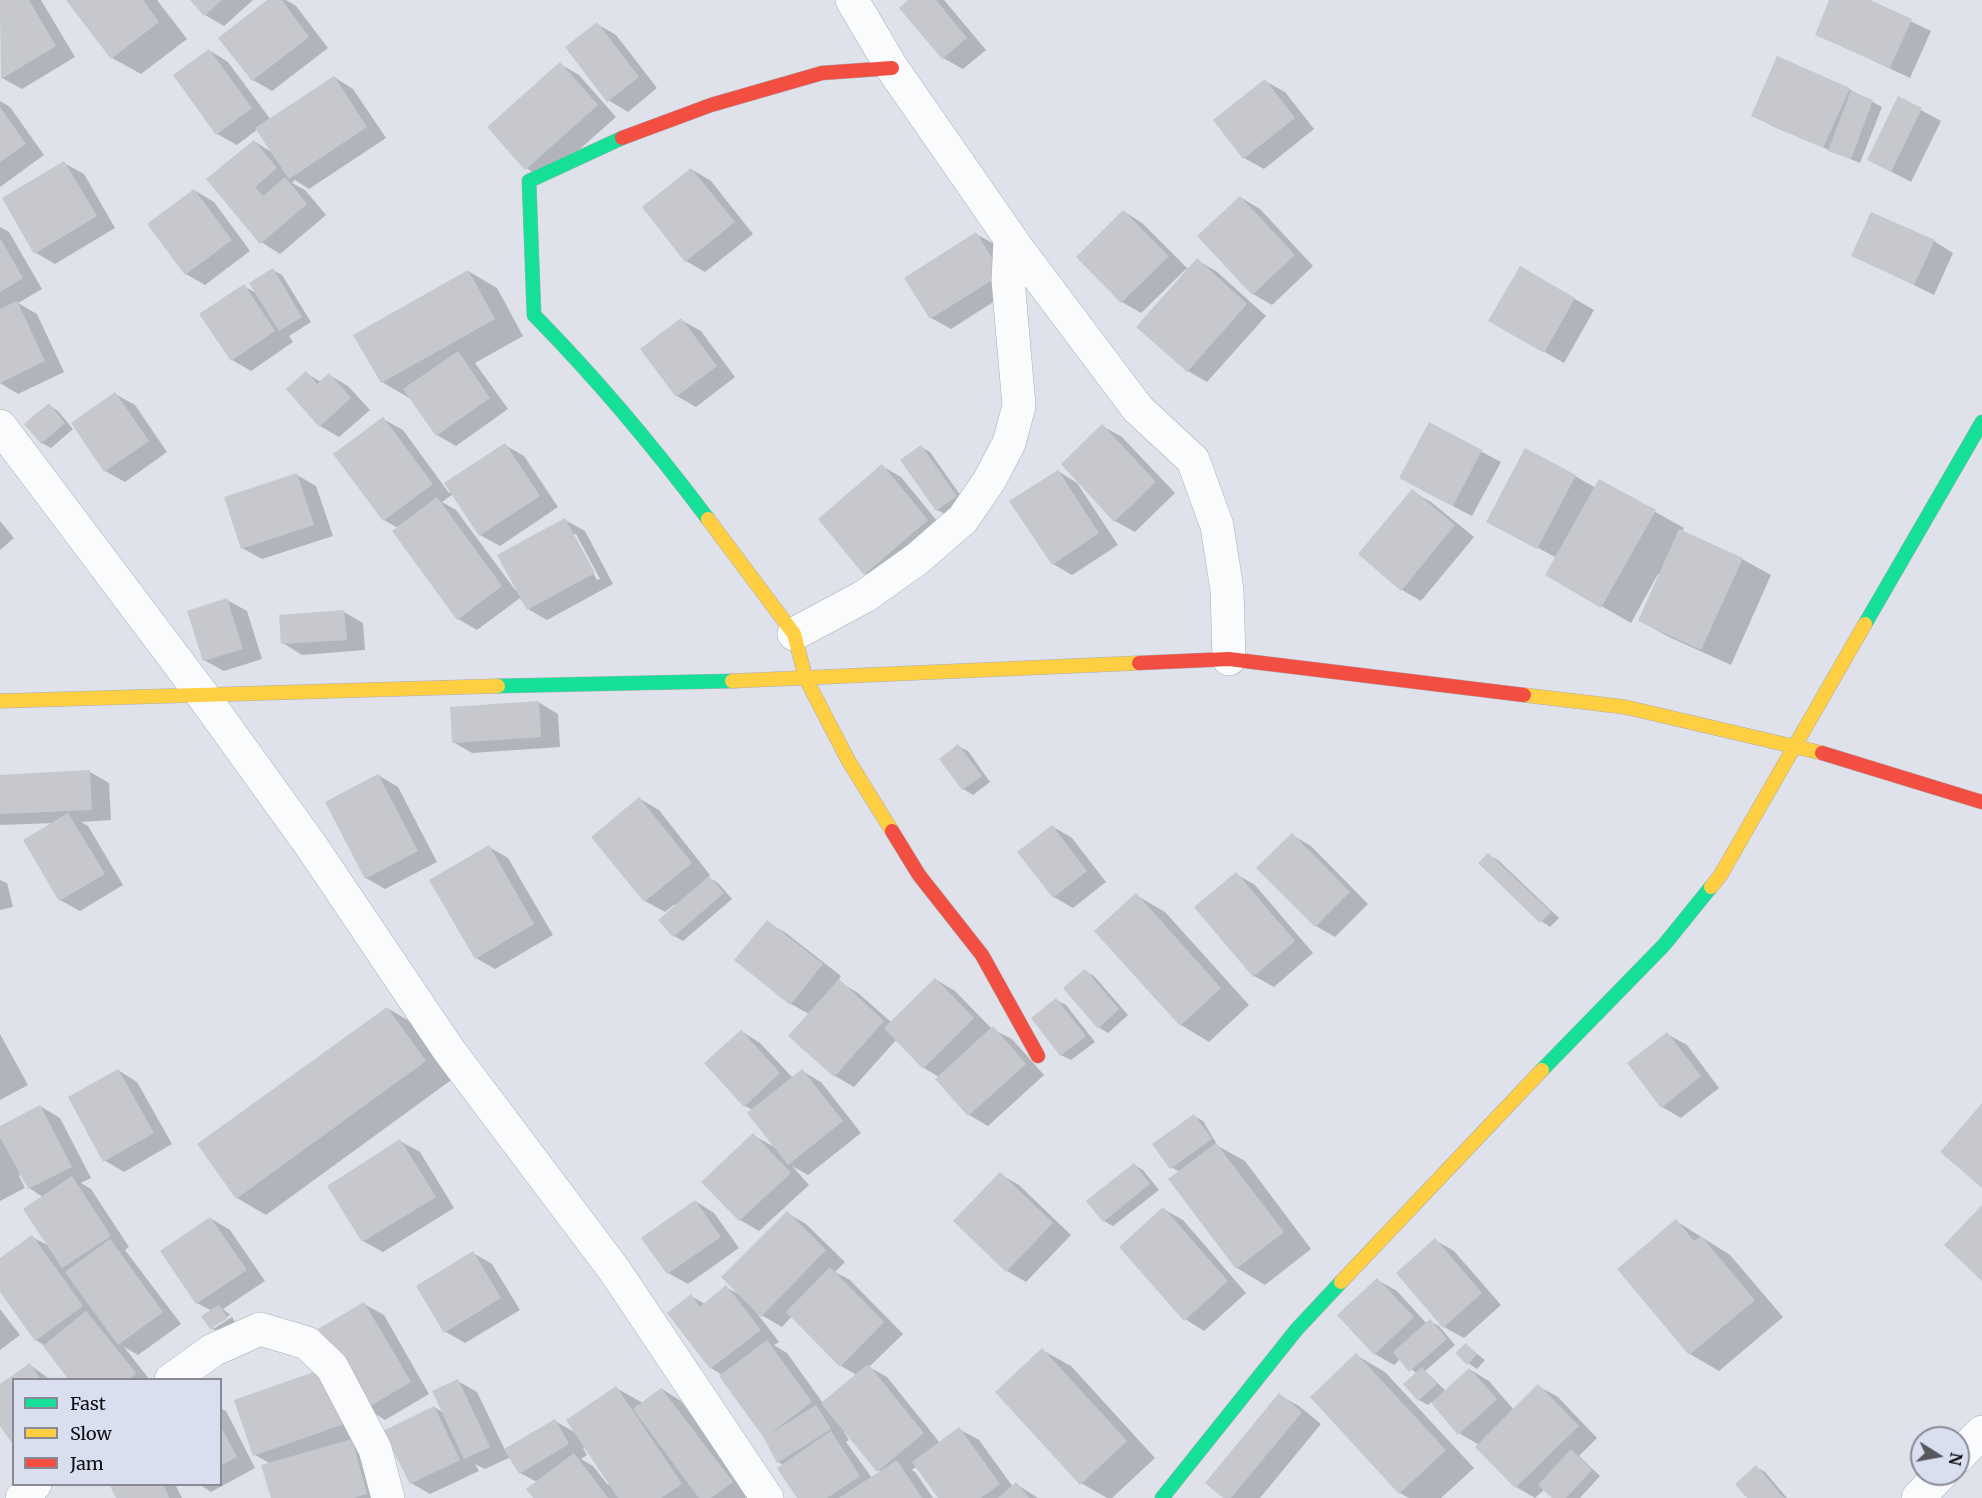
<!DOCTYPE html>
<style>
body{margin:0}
#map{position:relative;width:1982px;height:1498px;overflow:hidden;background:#dfe2ea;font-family:Merriweather,serif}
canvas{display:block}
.legend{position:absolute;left:12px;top:1378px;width:210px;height:108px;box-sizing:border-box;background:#dadfef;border:2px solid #888b97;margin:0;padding:8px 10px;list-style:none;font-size:18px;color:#0c0d12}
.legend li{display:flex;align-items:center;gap:12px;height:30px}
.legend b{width:30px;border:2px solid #888b97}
.north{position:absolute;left:1910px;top:1426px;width:60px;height:60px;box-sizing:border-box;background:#dadfef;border:2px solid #888b97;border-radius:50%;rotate:101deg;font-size:16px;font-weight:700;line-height:24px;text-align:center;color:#0c0d12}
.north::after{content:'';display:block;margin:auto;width:21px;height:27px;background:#56585e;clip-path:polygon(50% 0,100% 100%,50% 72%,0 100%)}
</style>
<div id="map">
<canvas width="1982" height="1498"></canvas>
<ul class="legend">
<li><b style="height:8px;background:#16e098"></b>Fast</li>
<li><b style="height:8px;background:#ffcf43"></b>Slow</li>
<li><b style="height:8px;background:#f24e42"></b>Jam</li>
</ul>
<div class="north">N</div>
</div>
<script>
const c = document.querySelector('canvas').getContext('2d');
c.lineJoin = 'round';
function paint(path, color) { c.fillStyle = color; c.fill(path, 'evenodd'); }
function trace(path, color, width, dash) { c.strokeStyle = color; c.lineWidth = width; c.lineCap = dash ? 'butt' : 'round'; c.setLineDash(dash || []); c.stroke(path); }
paint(new Path2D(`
 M0,0h41l34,57 -53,32 -20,-11z
 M68,0h89l30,39 -46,35 -29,-16z
 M192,0h61l-29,26 -19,-11z
 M270,0h16l10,6 32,42 -56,43 -19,-11z
 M910,0h34l42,50 -23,19 -20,-11 -42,-50z
 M1831,0h35l65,31 -21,47 -94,-44z
 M597,24l19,11 41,53 -29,24 -20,-12z
 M209,50l19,12 43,58 63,-43 19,12 33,49 -77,51 -14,-9 -3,3 13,7 21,25 -46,39 -19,-12 -52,-62 45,-39 19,12 -15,-24 -21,16 -20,-11z
 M560,64l19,11 37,42 -71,63 -19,-12z
 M1265,81l20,11 29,37 -50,40 -20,-11z
 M1849,89l33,18 -22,56 -88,-37 -19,-11z
 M1899,98l42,23 -30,61 -42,-22z
 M0,101l10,6 34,48 -44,32z
 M64,163l20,11 31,54 -60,36 -19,-11z
 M691,169l20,12 42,53 -48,38 -19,-11z
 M194,190l20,12 36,49 -45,34 -19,-11z
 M1240,197l20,12 53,57 -41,39 -19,-11z
 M1123,211l19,12 47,47 8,-10 19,11 50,45 -59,66 -19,-11v-101l-2,-1 -45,44 -19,-11z
 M0,227l9,5 33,57 -24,14 19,11 27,58 -46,22 -18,-11z
 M976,234l20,11 24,40 -69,44 -20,-11z
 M1934,241l19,12 -19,42 -81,-40z
 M1521,268l73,42 -30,53 -73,-42z
 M273,270l9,5 29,47 -22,14 4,6 -42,29 -19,-11 12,-74 14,8z
 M468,271l29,17 26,48 -48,27 33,46 -52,37 -19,-11 -26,-36 -29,-17z
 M681,320l20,11 34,46 -39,30 -19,-11z
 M306,373l15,9 8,-7 19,11 22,24 -31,27 -19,-11 -32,-37z
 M115,394l20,11 32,47 -42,30 -20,-11z
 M49,405l9,6 15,18 -22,19 -9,-5z
 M383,419l20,11 46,63 56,-48 19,11 34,51 -58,39 -20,-11 -27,-41 -11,8 14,8 60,81 49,-71 20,11 28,53 -66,36 -19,-11 -8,-11 -43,32 -19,-11 -60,-91 -14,-8 -49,-66zM572,534h4l24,45 -3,1z
 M1429,424l72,38 -29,54 -52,-27z
 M1102,426l20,11 53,56 -40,39 -20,-11z
 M921,447l9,5 35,50 -18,13 -10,-5z
 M882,466l19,11 45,55 -62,53 -19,-12z
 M1058,471l19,12 41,62 -46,30 -19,-11z
 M297,475l19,11 17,50 -71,23 -20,-11z
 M1575,476l21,12 4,-7 84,47 -2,4 60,27 29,16 -40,90 -62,-28 -29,-16 20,-46 -2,-1 -27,49 -84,-48 10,-17 -49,-26z
 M1412,491l19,11 43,35 -53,64 -19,-11 -42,-36z
 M0,521l14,17 -14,12z
 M227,600l20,11 15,48 -38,12 -20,-11z
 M344,612l19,11 2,27 -63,5 -19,-12z
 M538,702l20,12 2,33 -88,6 -19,-11z
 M958,746l10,5 22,31 -17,13 -10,-6 -22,-30z
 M90,772l19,11 2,37 -30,2 7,4 35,59 -43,26 -20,-11 -5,-77 -55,2v-49z
 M378,775l20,12 39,75 -52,27 -19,-11z
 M640,799l19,11 51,65 -2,2 10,6 14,16 -49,42 -9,-5 1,-32 -10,8 -20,-11 -52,-64z
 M1052,826l20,12 34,44 -33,26 -19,-11z
 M1292,835l19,11 57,58 -33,33 -19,-11z
 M489,847l19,11 45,77 -58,34 -19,-11z
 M1488,855l10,5 61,58 -9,9 -9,-6z
 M1236,874l19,11 58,68 -39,34 -20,-11z
 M0,880l7,3 6,24 -13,3z
 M1136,895l29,17 84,93 -40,37 -28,-17z
 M767,922l19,11 55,43 -3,5 20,12 33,29 44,-43 20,12 37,38 20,10 32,36 -56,51 -19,-11 -30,-38 -15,-9 -27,-29 -43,48 -19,-11 -45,-41 19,-21 -18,-10 -55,-44z
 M1085,971l9,5 34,39 -20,18 -10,-6z
 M1056,1000l10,5 29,37 -24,18 -10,-5 -28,-37z
 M387,1008l29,17 38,53 -188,137 -29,-17 -38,-53z
 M741,1031l19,12 33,35 9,-7 19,11 40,51 -53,42 -16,-9 17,19 -50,46 -19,-11 -36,-38 49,-47 23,13 -23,-38 -8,-4z
 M0,1034l28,51 -28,15z
 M1667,1034l20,11 32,43 -38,30 -19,-11z
 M118,1070l19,12 35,62 -48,28 -20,-12z
 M40,1106l20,12 31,60 -10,5 10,6 38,58 -4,3 56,74 -43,31 -14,-8 26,33h-79l-26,-34 -9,-6 -36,-51v-29l32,-23 17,9 -6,-49 -14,-9 -8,-14 -2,2 6,12 -25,13v-63l3,2 -3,-12z
 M1194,1116l9,5 15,25 27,15 66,88 -46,36 -28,-17 -57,-96 -9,-5z
 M400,1141l20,11 34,56 -71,44 -20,-11z
 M1134,1165l9,5 16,20 -46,36 -9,-5z
 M1000,1174l19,11 52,50 -45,47 -19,-11z
 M695,1201l19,12 25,35 -51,36 -20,-11 -25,-35z
 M1163,1209l20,11 63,73 -42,38 -19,-12z
 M787,1213l19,11 39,38 -10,10 15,8 53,54 -34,33 18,10 53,66 19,-14 20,11 34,47 3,-3 22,14h-98l-23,-32 -5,4 4,3 17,25h-134l-16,-33 -5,-3 -13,-25 -43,-62 -11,-7 -20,-72 14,8 21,-17 14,8zM756,1312l26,15 10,-11 49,50 16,9 -34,28 -36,-50 -13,-8 5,-3zM846,1431l32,39 3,2 -9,6 -26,-36 3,-2 -5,-8z
 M210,1218l20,12 35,51 -42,28 7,6 -17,10v4l19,-12 4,7 -16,9 -9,-5 1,-17 -15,-8z
 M1676,1221l54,34 53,62 -64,54 -29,-17 -71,-85z
 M1435,1240l19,11 47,54 -37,33 -20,-11z
 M473,1253l19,11 28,46 -55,33 -19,-11 -28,-46z
 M1377,1280l20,11 30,33 3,-3 9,5 16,19 -30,26 21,20 23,-22 20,12 25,29 24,-24 20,11 39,41 -18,18 21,20 -20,22h-26l-9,-9 -10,9 -19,-11 -39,-40 2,-2 -20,-12 -28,-31 -3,3 -9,-5 -2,-26 -17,-15 -6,6 -19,-11z
 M364,1304l20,11 45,79 -44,26 -19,-12z
 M0,1309l20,26 -20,15z
 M1466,1345l19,15 -8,9 -9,-6z
 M1042,1350l29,16 84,92 -43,40h-5l-26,-15z
 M1356,1355l29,17 89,96 -33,30h-32l-9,-5 -88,-96z
 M30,1365l21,15h-37l-14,44v-39z
 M325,1370l38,65 -13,5 21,12 13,46h-112l-1,-34 -16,-9z
 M458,1381l19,11 28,58 50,-29 21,12 40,-45 27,15 19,-14 19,12 70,93 -6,4h-210l2,-16 -17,-9 -9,-16 -26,12 -10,-5 4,7 -49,23 -19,-11 23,-76 10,6zM585,1447l25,37 -2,1 -15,-19 -12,-7 6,-4 -4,-7z
 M1279,1395l20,11 22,18 -61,74h-35z
 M220,1408l6,3 29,57 -44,24 -12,-8h21z
 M1756,1467l9,5 22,26h-38z
 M111,1484h64l7,14h-65z`), '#0003');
paint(new Path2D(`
 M0,0h29l27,46 -55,33z
 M66,0h77l16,22 -48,37z
 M190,0h32l-18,16z
 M267,0h15l27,37 -57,44 -34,-43z
 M908,0h28l31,38 -25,21 -43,-51z
 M1829,0h41l42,19 -22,49 -75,-33z
 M597,22l42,55 -32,25 -42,-55z
 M209,49l43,59 -36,27 -43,-60z
 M1777,56l73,32 -27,60 -72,-32z
 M560,62l38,43 -73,65 -38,-43z
 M334,76l33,51 -78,52 -34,-51z
 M1265,79l30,39 -52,41 -30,-39z
 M1851,91l22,9 -22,59 -23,-8z
 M1898,96l24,12 -31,64 -24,-12z
 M0,107l26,37 -26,18z
 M254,140l23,28 -22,19 8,9 22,-19 22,27 -47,40 -54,-65z
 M64,161l33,55 -63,38 -32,-56z
 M691,168l44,54 -50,40 -43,-55z
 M194,189l38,51 -47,35 -38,-51z
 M1240,196l55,59 -43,40 -55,-59z
 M1123,210l46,46 -48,47 -45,-46z
 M1871,212l64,28 -21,45 -63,-29z
 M976,232l26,42 -72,45 -26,-41z
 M0,238l23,40 -23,14z
 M1197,258l50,46 -60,68 -51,-45z
 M1520,266l55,32 -31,55 -56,-32z
 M273,268l29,49 -23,14 -30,-48z
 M468,270l27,49 -114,64 -28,-48z
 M244,284l31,47 -44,30 -32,-47z
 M17,301l28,60 -45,22v-74z
 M681,318l36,48 -41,31 -36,-48z
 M458,351l32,47 -54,38 -33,-47z
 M306,371l11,13 12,-11 22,25 -32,29 -33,-38z
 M115,392l34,49 -45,31 -33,-49z
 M49,403l16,20 -24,21 -17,-20z
 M383,417l50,67 -50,37 -50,-67z
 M1429,422l53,28 -29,56 -54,-28z
 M1102,424l54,58 -42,40 -53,-58z
 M505,443l35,53 -61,40 -35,-53z
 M921,445l36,51 -21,15 -36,-51z
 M1525,448l51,27 -39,74 -51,-27z
 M882,464l46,56 -64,55 -46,-56z
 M1058,470l41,63 -47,32 -43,-64z
 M297,473l17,52 -73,24 -17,-52z
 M1599,479l57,31 -55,98 -56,-33z
 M1412,489l43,36 -54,66 -43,-37z
 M437,497l65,89 -45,34 -65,-89z
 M565,518l30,55 -68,37 -30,-55z
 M1679,529l64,29 -42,92 -63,-29z
 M227,598l16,51 -40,12 -16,-50z
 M344,610l3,30 -66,4 -2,-29z
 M539,701l2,36 -89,6 -2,-36z
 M958,744l24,32 -20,14 -23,-31z
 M90,770l2,40 -92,4v-39z
 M378,774l40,77 -53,28 -40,-77z
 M639,797l53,66 -48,39 -53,-65z
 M68,813l37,61 -46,27 -36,-61z
 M1052,825l35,46 -34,27 -36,-46z
 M1292,833l58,59 -35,35 -59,-59z
 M489,845l45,79 -59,35 -46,-79z
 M1488,853l63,59 -11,11 -62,-60z
 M1236,872l59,69 -42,36 -59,-70z
 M709,876l15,17 -51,44 -15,-17z
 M1136,893l85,95 -41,38 -86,-95z
 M767,920l56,44 -33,41 -56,-45z
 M1085,969l34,40 -21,20 -35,-41z
 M935,978l39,40 -51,51 -39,-41z
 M839,979l45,42 -50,56 -46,-41z
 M1056,998l30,38 -26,20 -29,-38z
 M387,1007l39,54 -190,138 -39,-55z
 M993,1026l33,38 -58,52 -33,-37z
 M741,1030l39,43 -36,34 -40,-44z
 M1667,1032l34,44 -40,32 -34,-45z
 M118,1069l36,64 -51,29 -35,-65z
 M802,1069l41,52 -55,44 -41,-52z
 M1982,1103v85l-42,-36z
 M40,1105l32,62 -44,22 -28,-52v-11z
 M1194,1114l18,25 -42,30 -18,-25z
 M753,1133l38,40 -52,48 -38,-39z
 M400,1139l36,58 -74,45 -35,-56z
 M1216,1143l68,89 -48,37 -68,-90z
 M1134,1163l16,21 -47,38 -17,-21z
 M1000,1172l53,51 -47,49 -53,-51z
 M72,1176l39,60 -49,32 -39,-59z
 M695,1200l26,37 -54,37 -26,-36z
 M1982,1205v76l-38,-36z
 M1163,1207l65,74 -44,40 -65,-74z
 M787,1211l39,39 -65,67 -40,-40z
 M210,1217l37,53 -51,34 -36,-53z
 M1676,1219l18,22 7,-5 54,64 -66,55 -72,-86z
 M32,1235l51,71 -48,35 -35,-49v-34z
 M1435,1238l47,55 -39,35 -47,-55z
 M110,1239l53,73 -45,33 -53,-73z
 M473,1251l28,47 -57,35 -28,-47z
 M830,1267l54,55 -44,45 -54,-55z
 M1377,1278l37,39 -40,38 -37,-40z
 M726,1285l35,45 -51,39 -43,-56 24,-19 9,13z
 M364,1302l47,80 -46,27 -47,-80z
 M219,1305l9,13 -18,11 -9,-13z
 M86,1311l50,62 -8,7h-59l-26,-34z
 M1430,1319l17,20 -38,33 -16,-20z
 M767,1340l45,62 -44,33 48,-30 15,24 -54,34 -13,-25 -45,-62z
 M1466,1343l11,11 -10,11 -12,-12z
 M1042,1348l85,93 -47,44 -85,-93z
 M1356,1353l90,97 -47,44 -89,-97z
 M30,1363l11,17h-27v66l-14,-20v-42z
 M868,1364l56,69 -47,39 -56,-69z
 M1422,1367l15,17 -19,17 -15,-17z
 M325,1368l19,56 -91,32 -19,-56z
 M1469,1368l28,31 -39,36 -27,-32z
 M458,1379l32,68 -26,12 -32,-68z
 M1538,1384l41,42 -64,62 -40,-41z
 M616,1386l66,98 -21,14h-43l-52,-78z
 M661,1388l72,94 -22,16h-12l-66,-89z
 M1279,1393l23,19 -71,86h-8l-18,-15z
 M434,1406l26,54 -50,24 -27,-53z
 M555,1419l14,25 -50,30 -15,-25z
 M220,1425l17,32 -17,9z
 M959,1427l41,57 -19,14h-43l-26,-36z
 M831,1431l29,45 -33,22h-30l-20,-30z
 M352,1439l15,55 -14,4h-82l-10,-33z
 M1571,1449l21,21 -26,28h-14l-14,-13z
 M574,1453l34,45h-75l-7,-9z
 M897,1460l25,38h-83z
 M1756,1465l28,33h-37l-12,-14z
 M1016,1482l13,16h-31z
 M109,1484h54l6,14h-53z`), '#c6c8ce');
const street = new Path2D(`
 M852,0l40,68 125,180 121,161 55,51 24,66 10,64 2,69
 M0,426l201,267 111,154 136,202 167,222 152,227
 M794,634l71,-38 52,-37 46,-40 26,-38 20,-38 10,-37 -11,-126 2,-41
 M171,1380l42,-30 47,-21 47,14 25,24 43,82 13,49
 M1958,1457l24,-25
 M22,1498l13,-14
 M1918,1498l23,-24`);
const fast = new Path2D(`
 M622,138l-93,43 5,134c63,64 120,132 174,204
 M1865,624l117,-202
 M498,686l234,-5
 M1542,1070l122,-125 47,-58
 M1162,1498l135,-169 44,-47`);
const slow = new Path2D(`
 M708,519l86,115 12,45 42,81 44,71
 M732,681l407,-18
 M1524,695l101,12 197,46
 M0,701l498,-15
 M1711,887l9,-11 145,-252
 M1341,1282l201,-212`);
const jam = new Path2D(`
 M622,138l89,-33 111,-32 70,-5
 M1139,663l90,-4 295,36
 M1822,753l160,49
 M892,831l27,44 63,80 56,101`);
trace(street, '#aaacb2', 34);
trace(fast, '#aaacb2', 15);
trace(slow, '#aaacb2', 15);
trace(jam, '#aaacb2', 15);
trace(street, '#fafbfc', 33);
trace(fast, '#16e098', 14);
trace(slow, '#ffcf43', 14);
trace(jam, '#f24e42', 14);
</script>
